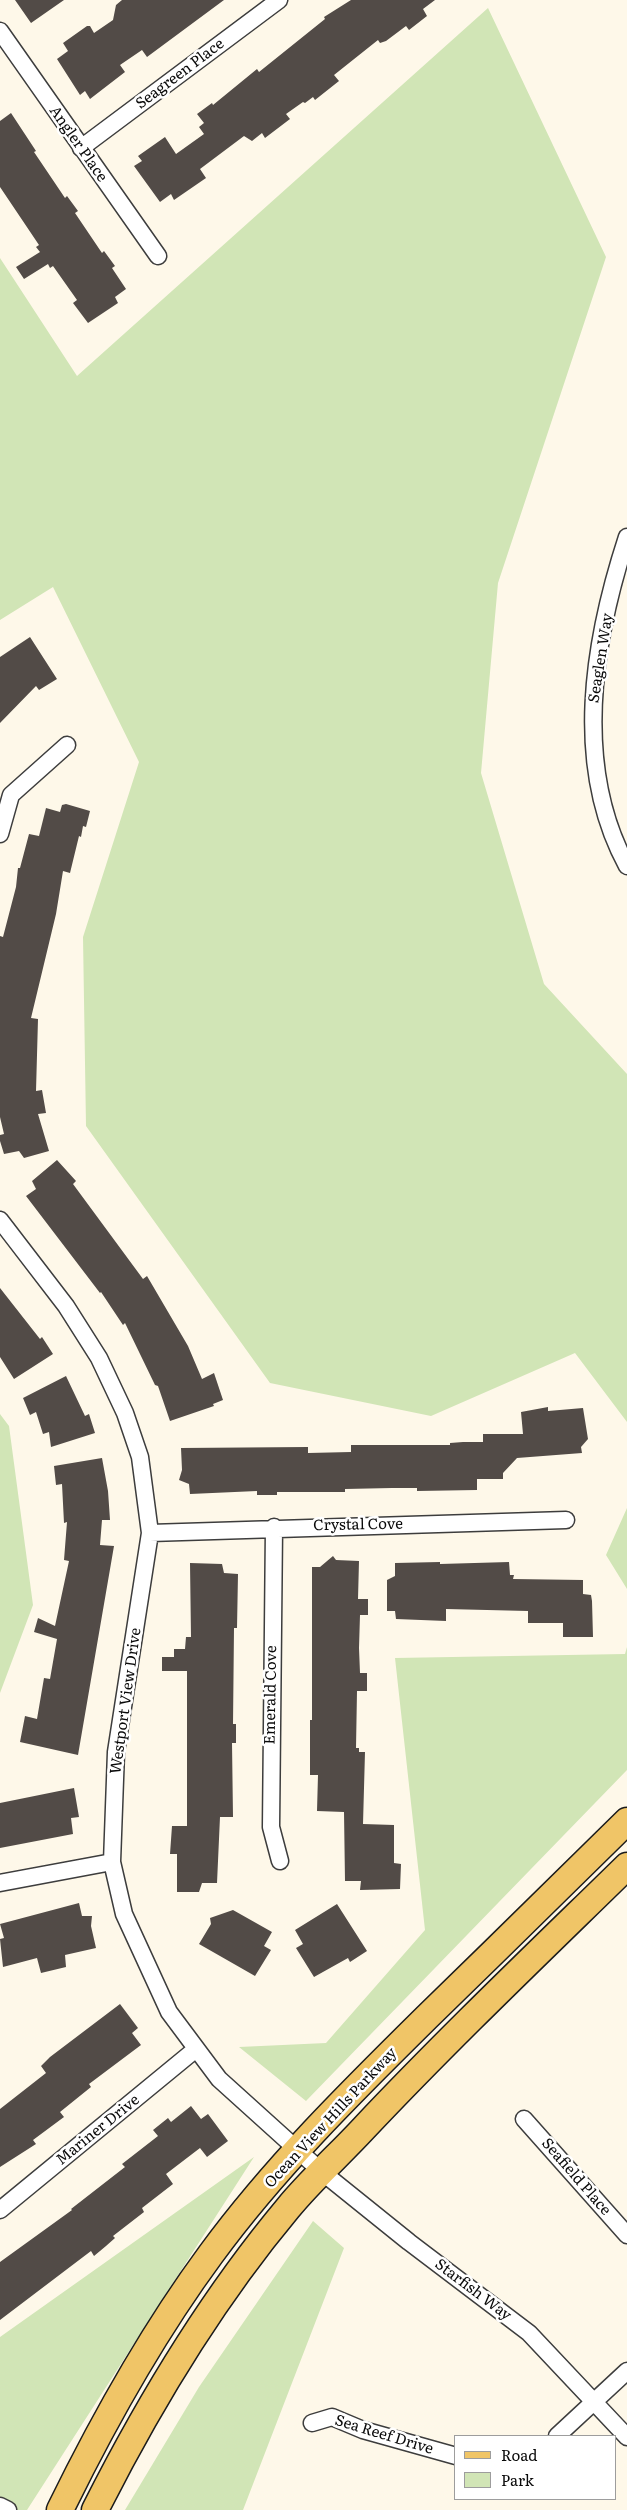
<!DOCTYPE html>
<style>
body{margin:0}
#map{position:relative;width:627px;height:2510px;overflow:hidden;background:#fef8e9;font-family:Literata,serif}
canvas{display:block}
.legend{position:absolute;left:454px;top:2435px;width:162px;height:65px;box-sizing:border-box;background:#fff;border:1px solid #9d9d9d;margin:0;padding:6px 9px;list-style:none;font-size:15px;color:#0a0a0a}
.legend li{display:flex;align-items:center;gap:10px;height:25px}
.legend b{width:25px;border:1px solid #9d9d9d}
</style>
<div id="map">
<canvas width="627" height="2510"></canvas>
<ul class="legend">
<li><b style="height:6px;background:#f0c567"></b>Road</li>
<li><b style="height:14px;background:#d1e5b6"></b>Park</li>
</ul>
</div>
<script>
const c = document.querySelector('canvas').getContext('2d');
c.lineJoin = 'round';
function paint(path, color) { c.fillStyle = color; c.fill(path, 'evenodd'); }
function trace(path, color, width, dash) { c.strokeStyle = color; c.lineWidth = width; c.lineCap = dash ? 'butt' : 'round'; c.setLineDash(dash || []); c.stroke(path); }
function drawText(font, color, halo, rows, align = 'center') {
  c.font = font + ' Literata,serif'; c.lineWidth = 5; c.setLineDash([]); c.textBaseline = 'middle'; c.strokeStyle = halo; c.fillStyle = color; for (const [text, x, y, turn = 0] of rows) {
    c.save(); c.translate(x, y); c.rotate((+turn || 0) * Math.PI / 180); c.textAlign = isNaN(turn) ? turn : align; if (halo) c.strokeText(text, 0, 0); c.fillText(text, 0, 0); c.restore();
  }
}
paint(new Path2D(`
 M488,8l118,249 -108,326 -17,190 63,211 83,90v348l-52,-69 -144,63 -161,-33 -184,-257 -3,-189 56,-175 -86,-175 -53,33v-362l77,118z
 M0,1414l9,12 24,179 -33,88z
 M627,1508v81l-21,-34z
 M627,1647v123l-321,331 -67,-54 87,-4 99,-113 -30,-272 230,-4z
 M254,2157l-227,353h-27v-173z
 M313,2221l31,27 -101,262h-118l74,-123z`), '#d1e5b6');
paint(new Path2D(`
 M15,0h49l-33,23z
 M122,0h102l-77,57 -5,-7 -22,15 5,7 -35,27 -5,-8 -5,4 -23,-36 11,-8 -5,-8 24,-17h3l4,7 19,-13 3,-15z
 M351,0h84l-12,9 4,7 -18,14 -3,-4 -20,15 -6,2 -2,-3 -44,35 5,6 -24,19 -2,-3 -8,6 -2,-1 -17,12 4,5 -25,19 -3,-5 -10,8 -8,-5 -44,33 6,9 -32,22 -3,-6 -11,8 -26,-36 8,-5 -4,-5 27,-19 11,17 28,-20 -5,-7 5,-4 -7,-9 15,-11 1,2 44,-36 2,3 66,-53 -1,-2z
 M11,113l25,38 -2,1 31,46 2,-2 11,15 -3,2 27,40 2,-2 11,15 -3,2 14,21 -11,8 3,6 -30,20 -15,-20 4,-3 -24,-34 -3,2 -2,-4 -24,15 -8,-12 24,-15 -4,-5 3,-2 -39,-58v-66z
 M30,637l27,42 -18,11 -3,-4 -36,37v-66z
 M66,804l24,7 -4,16 -3,-1 -2,11 -2,-1 -9,37 -7,-2 -7,43 -25,104 7,1 -2,72 6,-1 4,23 -8,1 11,37 -25,7 -5,-7 -15,3 -4,-13v-6l4,-1 -4,-17v-181l3,1 13,-50 2,-19h2l9,-34 10,2 7,-28 14,4 2,-7z
 M57,1160l19,21 -3,3 70,95 4,-3 41,70 14,33 12,-6 9,27 -10,4 1,2 -44,15 -12,-35 -3,-1 -30,-62 -2,2 -22,-33 -1,1 -74,-97 10,-7 -4,-8z
 M0,1288l40,51 2,-2 11,17 -39,25 -14,-22z
 M66,1376l19,40 4,-2 6,19 -44,14 -2,-15 -6,2 -7,-22 -6,3 -7,-17z
 M548,1407v4l35,-3 5,31 -7,8 1,6 -65,5 -14,15v6h-26v11l-60,1v-3h-25l-47,1v3h-68v3h-20v-4l-67,3 -1,-10 -10,-4 3,-10 -1,-22 127,-1v6l43,-1v-7h99v-2l13,-1h20v-8h40l-2,-22z
 M102,1458l6,33 2,29h-8l-2,25 14,1 -36,209 -58,-13 5,-26 12,3 7,-41 6,1 7,-40 -23,-7 4,-14 17,8 14,-65 -5,-1 3,-38 -3,1 -2,-39 -6,1 -2,-19z
 M333,1556l3,4 23,1 -1,38h10v16h-8l-1,33 1,25h7v18h-10l-1,57h3v4h6l-2,72 31,1v38l7,1 -1,25 -40,1 1,-9h-16l-1,-69 -27,-1 1,-36h-8v-55h2v-153h8z
 M440,1562v2l69,-2 1,13h4l-1,4 70,1v14l8,1 1,6 1,36h-30v-14h-35v-12l-82,-2v12l-50,-2 -1,-8h-8v-31l8,-4v-13z
 M190,1563l32,1 2,9 14,1 -1,54h-3l-1,96h3v19h-4l1,74h-13l-3,66h-15l-3,9h-22v-38h-7l2,-28h15v-155h-25v-14h12v-8h11l1,-12h5z
 M74,1788l5,29 -8,1 2,16 -73,14v-45z
 M79,1903l3,13h10l-1,10 5,22 -31,7 1,12 -25,6 -4,-15 -34,9 -3,-28 4,-1 -4,-14z
 M337,1904l30,47 -17,11 -2,-4 -34,19 -18,-29 7,-4 -8,-14z
 M233,1910l39,22 -8,14 7,4 -16,26 -56,-32 12,-20 -1,-6z
 M120,2004l18,24 -6,5 9,12 -52,39 2,3 -31,25 4,5 -31,23 3,4 -36,23v-58l46,-36 -5,-7 9,-9z
 M191,2106l10,13 7,-5 20,27 -21,16 -7,-9 -34,26 7,10 -31,24 2,4 -31,24 2,2 -9,8 -12,10 -3,-5 -91,69v-58l72,-52 -1,-1 54,-42 -3,-3 36,-28 -5,-6 15,-12 3,4z`), '#524b47');
const minor = new Path2D(`
 M0,31l158,225
 M81,148l198,-148
 M627,537c-34,104 -55,228 0,329
 M0,834l11,-39 56,-50
 M0,1220l66,86 33,52 26,55 15,44 10,76 -34,219 -4,110 12,52 45,98 50,67 103,93 87,70 120,91 98,104
 M274,1527l-3,300 9,34
 M150,1533l416,-13
 M0,1883l112,-21
 M524,2119l103,116
 M0,2210l196,-161
 M312,2423l20,-6 31,13 93,26
 M557,2436l70,-65
 M0,2506l8,4`);
const primary = new Path2D(`
 M60,2510c44,-90 92,-176 151,-256 63,-86 140,-162 216,-237 67,-65 133,-130 200,-196
 M95,2510c54,-107 116,-210 193,-302 23,-28 51,-53 76,-80 85,-90 174,-175 263,-262`);
trace(minor, '#3d3d3d', 19);
trace(primary, '#1b1b1b', 29);
trace(minor, '#fff', 16);
trace(primary, '#f0c567', 26);
drawText('15px', '#0a0a0a', '#fff', [
 ["Seagreen Place",180,74,-37],
 ["Angler Place",78,144,55],
 ["Seaglen Way",601,658,-81],
 ["Crystal Cove",358,1525,-1],
 ["Emerald Cove",271,1695,-89],
 ["Westport View Drive",126,1701,-82],
 ["Ocean View Hills Parkway",331,2118,-47],
 ["Mariner Drive",98,2130,-39],
 ["Seafield Place",576,2177,49],
 ["Starfish Way",473,2290,37],
 ["Sea Reef Drive",384,2435,17]
]);
</script>
